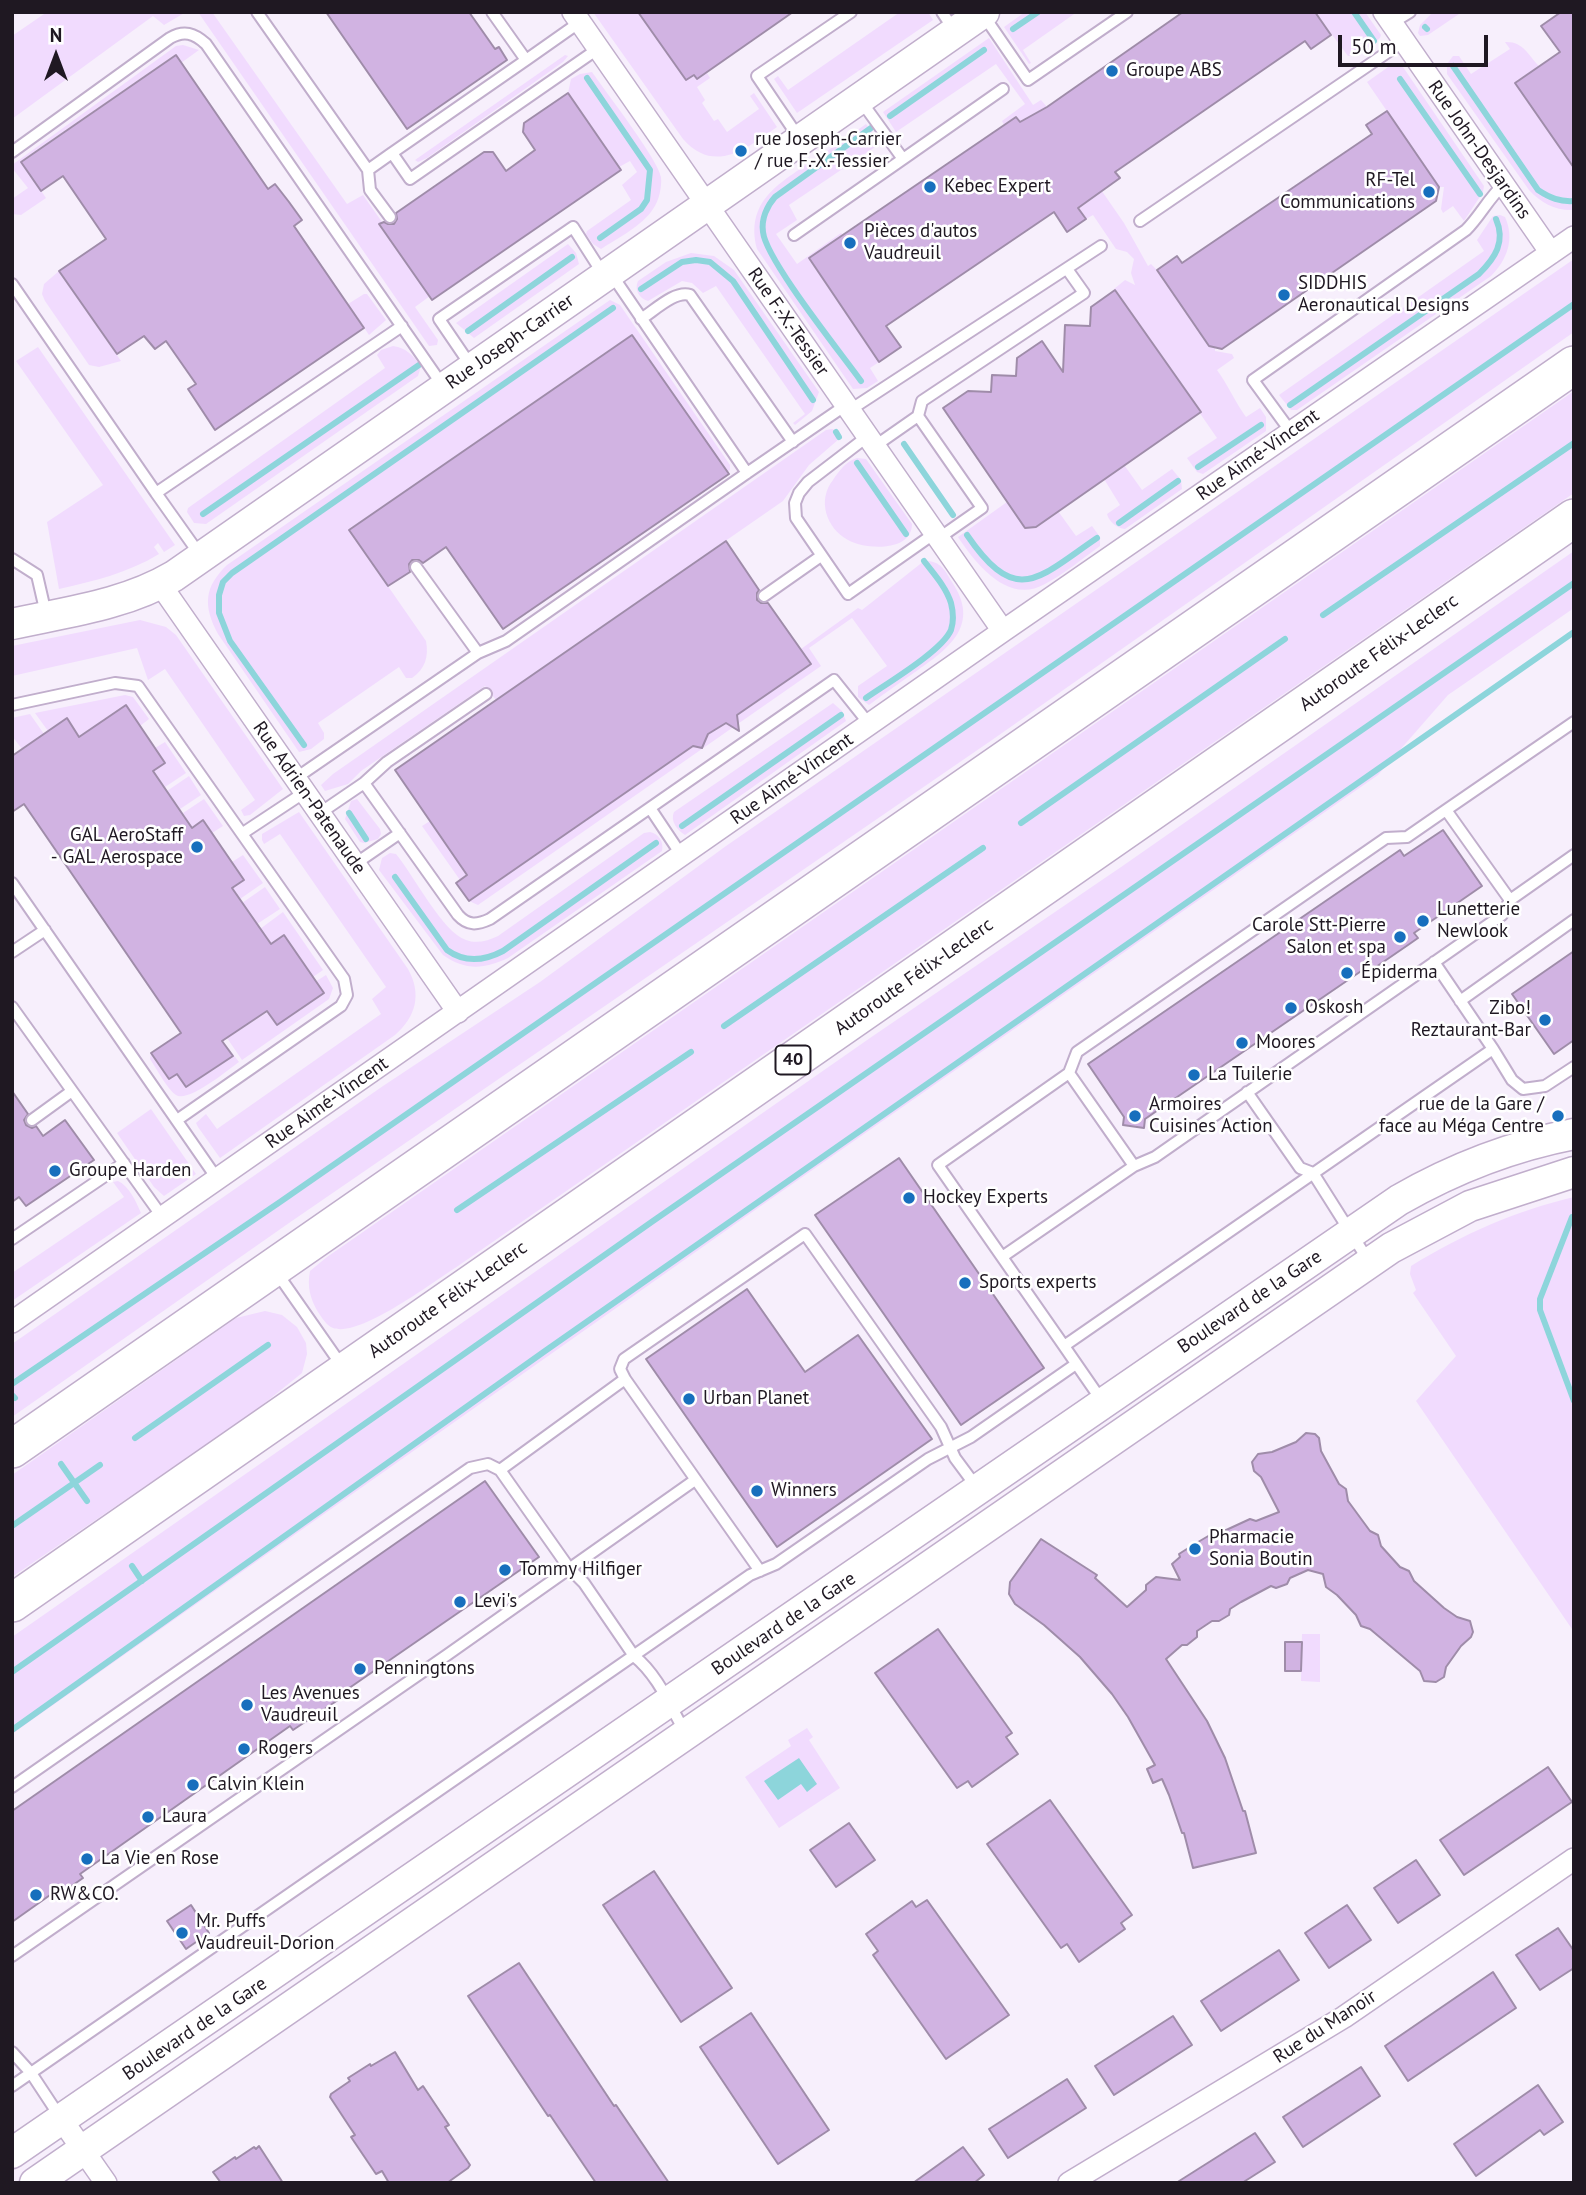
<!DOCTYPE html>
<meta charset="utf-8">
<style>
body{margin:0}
#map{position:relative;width:1586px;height:2195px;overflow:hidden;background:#f7effc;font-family:"PT Sans",sans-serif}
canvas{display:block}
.frame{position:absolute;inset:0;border:14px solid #1f1822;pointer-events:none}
.north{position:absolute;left:21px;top:21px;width:70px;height:70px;-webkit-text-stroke:5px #fff;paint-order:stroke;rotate:0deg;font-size:19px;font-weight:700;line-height:28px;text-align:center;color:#1f1822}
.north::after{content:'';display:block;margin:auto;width:24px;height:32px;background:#1f1822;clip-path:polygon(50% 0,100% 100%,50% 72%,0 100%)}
.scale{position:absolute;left:1338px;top:35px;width:150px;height:32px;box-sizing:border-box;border:4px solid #1f1822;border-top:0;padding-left:9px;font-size:21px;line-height:24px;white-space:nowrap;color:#1f1822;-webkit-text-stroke:5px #fff;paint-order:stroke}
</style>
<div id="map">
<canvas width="1586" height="2195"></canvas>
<div class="frame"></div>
<div class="north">N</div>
<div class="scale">50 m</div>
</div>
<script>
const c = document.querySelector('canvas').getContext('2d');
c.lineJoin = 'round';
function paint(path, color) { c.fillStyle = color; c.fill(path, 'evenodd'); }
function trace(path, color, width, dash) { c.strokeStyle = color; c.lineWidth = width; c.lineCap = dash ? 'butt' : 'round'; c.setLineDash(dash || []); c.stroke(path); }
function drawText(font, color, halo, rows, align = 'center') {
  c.font = font + ' "PT Sans",sans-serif'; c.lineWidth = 5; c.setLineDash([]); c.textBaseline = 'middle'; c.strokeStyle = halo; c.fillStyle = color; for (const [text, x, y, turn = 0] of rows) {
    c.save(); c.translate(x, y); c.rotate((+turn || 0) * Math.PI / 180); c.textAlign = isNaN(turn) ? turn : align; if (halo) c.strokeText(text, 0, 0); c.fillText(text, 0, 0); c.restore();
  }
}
paint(new Path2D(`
 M47,12h139l-22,13 -11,-9 -141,103v-83z
 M198,12h14l135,192 16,-9 19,27 -2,2 50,72 -15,11 23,33 -1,5 -8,1z
 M593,12h45l48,68 8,-5 4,4 9,-6 3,5 -13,9 8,13 -3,3 12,18 4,-2 9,13 32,-23 -9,-13 4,-3 23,34c-30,21 -62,48 -94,12z
 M900,12h28l5,8 -136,93 -23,-34 4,-3 10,14z
 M1025,12h52l-54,38 8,13 -2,1 -25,-37z
 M1315,12h50l16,23 -1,3 -22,17 -10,1z
 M1433,12h29l-34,23 -8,1 -2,-3 2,-8z
 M989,38l44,67 8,-5 6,7 -2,2 79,114 24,43 3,-2 6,6 52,76 6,2v3l17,3 2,4 -17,12c11,15 18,32 29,47l14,-9 6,9v14l-63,43 -6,-2 -10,-14 30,-20 -103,-149 11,-9 10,5 -4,-12 3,-14 -7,-7 -11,-3 -23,-34 -7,4 -69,-101 -13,7 -2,-4 23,-17 -29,-40 -100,68 -13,-20z
 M1505,42c18,-1 23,13 34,24l-24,17 59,85v42c-18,1 -33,-7 -45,-20l-82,-116v-10l6,-8h6l12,18 39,-25z
 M183,45l16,5 -18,13 -6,-8 -154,106 25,37 -25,17 -9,-1v-15l16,-11 -16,-20v-3l164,-119z
 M565,55l3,1 -5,6 -136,96 -9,4 -3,-2z
 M1391,65l12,2 81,119 -1,6 -19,29 -11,-15 -10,7 -2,-4 3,-22h-5l-72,-105z
 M592,72c13,19 66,87 69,105 1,10 -2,24 -8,32 -11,17 -35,29 -52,40l-8,-5 -7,-10 1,-3 44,-31 -9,-15 15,-13 -7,-11 -11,6 -51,-74 3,-14 9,-5z
 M866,124l15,19 -92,62 8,15 -21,14 21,30 44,-31 2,2 -34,24 70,103 -9,6 8,13 -11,7 -14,1 -96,-140c-12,-47 21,-65 55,-88 18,-12 36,-24 54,-37z
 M1500,215l5,2c10,22 2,43 -14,59l-194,134h-6l-12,-15 205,-144 -7,-11 16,-24z
 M568,244l8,9 3,11 -105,74 -18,-15z
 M691,253l23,3 20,14 85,122 -7,19 -17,14 -2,-2 12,-9 -89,-128 -13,7 -11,-10 -10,-2 -34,20c-9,-3 -14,-11 -10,-20l28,-19z
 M1574,259v73l-582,408 -703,483 -277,194v-73l371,-258 157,-104 186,-136z
 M59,271l62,90 -22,6 -10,-2 -44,-64 -3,-7 2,-10z
 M364,294h3l19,26 -17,15 -21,-31z
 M610,300l10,5 110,160v5l-3,2 -95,-137 -283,195 77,111c3,16 -1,28 -14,37h-6l-7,-11 -81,56 6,10v6l-13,10 -12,3 -81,-118c-15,-28 -14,-47 9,-69z
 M393,346c14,2 19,9 28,20l-3,10 -212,148 -12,-1 -7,-11 1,-4 197,-140 -8,-13 4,-5z
 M38,347l137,198 -11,7 -6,-9 -4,4 5,7c-31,19 -65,27 -100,35l-12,-67 56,-37 -87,-124z
 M1574,391v102l-1116,773c-24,15 -98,72 -125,62 -6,-2 -11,-10 -15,-16 -8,-14 -11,-25 -8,-41l17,-14z
 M832,429l7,2v8l-30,26 -26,36 -287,199 -11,-14 -124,85 -13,13 -23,7 -4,-6 12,-11 493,-344z
 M1112,448l30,42 30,-21 9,11 1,9 -57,40c-8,-1 -16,-7 -18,-15l13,-9 -16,-26z
 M857,458l9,1 46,65c0,28 -46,26 -64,16 -22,-12 -31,-40 -15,-60 6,-9 13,-19 24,-22z
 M1007,502l19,26 10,-1 22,-16 18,25 16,-10 8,11v9c-18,13 -36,28 -55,38 -37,21 -69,-20 -87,-47z
 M1574,551v57l-126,87 -70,80 -620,433 -746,526v-97l858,-599 254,-173z
 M924,561c16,-1 21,9 28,21 28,42 -1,65 -34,88 -16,11 -33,23 -49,35l-11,-8v-11l29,-20 -35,-48 -43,30 12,18 -343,239 -9,-4 224,-155 10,-1 2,-9 21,-13 11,-3v-5l73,-51 -9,-15 57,-41 4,2z
 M140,620l26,7 10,8 107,154 -33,26 -6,1 -3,-6 14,-10 -90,-131 -17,11 -11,-32 -125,28v-30z
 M125,695l8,2 16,22 -9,7 -61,11 -12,-18 -19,12 -13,-18z
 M833,703l9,8 4,10 -161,114c-8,-5 -15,-14 -11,-23z
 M30,714l14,20 -22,15 -10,-13v-18z
 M165,742l21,31 -21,14 -12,-16 12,-8 -10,-15z
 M189,776l12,19 -21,14 -13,-18z
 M204,799l19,27 -11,7 -9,-13 -11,8 -9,-15z
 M357,799l23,30 1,5 -3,5 -14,4 -4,-1 -15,-23 6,-18z
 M299,812l109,157c14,25 8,48 -13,66l-175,123 -22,-31 -2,-4 10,-9 11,15 164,-115 -9,-15 14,-12 -106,-153 -16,10 -2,-4v-6z
 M430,821l38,54 -8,5 -38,-54z
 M650,832c9,2 14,10 12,19l-154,107c-23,11 -43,13 -65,-3l-64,-85 3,-12 8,-5 6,1c17,20 47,79 70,86 10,4 22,1 32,-4l146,-103z
 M243,855l20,28 -23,16 -8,-11 12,-8 -12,-18z
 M265,887l15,22 -23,15 -15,-21z
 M283,912l40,58 -10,7 -42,-33 -11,-15z
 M326,975l7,13 -4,11 -87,61 -15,-22z
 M151,1053l18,26 8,-5 9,13 46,-31v-3l7,9c-11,8 -51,41 -63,33 -8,-5 -20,-27 -26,-36z
 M151,1109l45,65 -32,22 -10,-9 -37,-54z
 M118,1181c11,5 18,20 23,32l-129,88v-28l112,-76 -11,-15z
 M1574,1197v435l-158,-231 40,-45 -43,-63 3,-3 -6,-16 1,-8c52,-32 104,-55 163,-69z
 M265,1311l17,4 15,12 9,16 1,11 -5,19 -51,41 -239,163v-102l224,-157z
 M1302,1634h18v48l-19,-1z
 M807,1728l6,9 -4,3 31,48 -61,40 -34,-51 46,-31 -3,-6z`), '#f1dbfe');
paint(new Path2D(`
 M799,1758l18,26 -10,8 -6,-8 -23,16 -14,-19z`), '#8dd5db');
trace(new Path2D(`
 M1354,12l20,29
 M1425,27l2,2
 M1013,29l25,-17
 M1453,66l85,124c12,8 22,12 36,11
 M587,78l63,92 -3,30 -6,9 -41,29
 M1400,79l80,115
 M890,116l94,-66
 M641,289l41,-27 14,-2 14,2 23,19 80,119
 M468,331l104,-74
 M861,381c-20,-28 -95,-121 -98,-149 -2,-13 4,-26 12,-35l96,-69
 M1290,405l189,-131c16,-16 27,-32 17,-55
 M836,432l3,5
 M904,444l49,71
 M857,463l49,71
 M1198,467l63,-42
 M203,514l216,-149
 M1119,523l59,-42
 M967,535c50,73 71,43 130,3
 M1323,615l251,-172
 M866,698c20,-14 76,-47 85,-68 3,-9 2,-19 0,-27 -5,-16 -17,-29 -27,-42
 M304,745l-74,-104 -11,-28v-18l4,-13 9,-9 381,-265
 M349,813l17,26
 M1021,823l264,-184
 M682,826l159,-111
 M395,877l52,73c18,13 37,11 56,1l153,-108
 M724,1026l259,-178
 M457,1210l234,-158
 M1572,1217l-32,82v11l34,91
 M12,1384l268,-182 1294,-898
 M12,1395l3,3
 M135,1438l133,-93
 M61,1464l26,37
 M12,1526l88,-61
 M132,1566l10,15
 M12,1672l641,-451 921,-638
 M12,1730l533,-379 1029,-719`), '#8dd5db', 6);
const building = new Path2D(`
 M326,12h143l26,37 4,-2 8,13 -100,69z
 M638,12h155l-96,67 -3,-4 -8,5z
 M1183,12h132l16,23 -20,14 -6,-8 -190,131 5,6 -42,30 8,11 -19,13 -13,-20 -168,114 15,21 -22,15 -70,-104 207,-141 4,5 27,-15z
 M1561,12h13v156l-59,-85 45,-31 -19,-26z
 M176,55l92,134 7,-5 14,18 13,18 -8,6 70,102 -149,102 -27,-41 8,-5 -30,-43 -11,8 -11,-13 -27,18 -58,-83 47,-32 -43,-63 -22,15 -20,-29z
 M568,93l53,77 -189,130 -53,-76 5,-2 4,2h6l3,-5 -1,-6 88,-61h9l13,19 29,-21 -12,-18 1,-9z
 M1387,111l52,76 -3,14 -214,148 -13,-3 -52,-76 20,-14 5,7 190,-129 -6,-9z
 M1115,290l86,122 -165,115 -11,1 -82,-120 25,-17 23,1 1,-17 24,1 1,-18 25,-17 21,31 2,-47 25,1 1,-19z
 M632,335l97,139 -226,155 -57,-82 -23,16 -4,-3h-7l-3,4 1,8 -22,14 -39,-56z
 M726,541l33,49 -2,3v7l4,3h7l43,61 -74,51 2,16 -13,-8 -18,11 -6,14 -9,-2 -224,155 -13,-18 11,-8 -72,-105z
 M126,705l39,58 -12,8 39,57 11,-8 41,60 -12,8 39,56 13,-9 40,58 -47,32 -10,-14 -45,30 11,15 -47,31 -9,-13 -8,5 -18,-26 30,-20 -157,-229 -12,8v-56l55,-38 12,19z
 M1443,830l39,56 -68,47 4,5 -10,7 -35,24 -3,-4 -225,154 -1,9 -21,-3 1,-8 -36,-53 312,-214 4,6z
 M1574,951v89l-20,14 -42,-60z
 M12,1091l16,23 -4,6 2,5 6,3 4,-2 7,10 22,-16 29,40 -68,46 -7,-9 -7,5z
 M899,1158l145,210 -83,57 -146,-210z
 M747,1289l58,83 53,-37 74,104 -155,108 -131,-188z
 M1306,1433l9,1 4,4 2,13 18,33 7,5 2,12 22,30 8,4 3,11 19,21 9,4 5,10 30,27 13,9 13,4 3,11 -2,5 -10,9 -15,21 -2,10 -8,5 -12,-1 -4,-10 -50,-42 -9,-3 -5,-11 -19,-20 -11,-8 -3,-13 -15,-4 -18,8 -3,6 -11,4 -5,-2 -30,16 -11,7 -1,6 -10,6h-7l-15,10v6l-10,8h-5l-16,14 41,62 18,37 18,53h2l11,42 -63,15 -9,-35h-2l-13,-38 -7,-16 -9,4 -6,-14 8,-4 -27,-48 -16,-23 -32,-37 -36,-32 -29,-21 -6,-10 1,-12 31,-43 56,36 -2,3 32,29 19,-17v-5l10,-8 24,3 -8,-16 8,-7 -1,-3 14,-9 17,-10 1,2 39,-18 6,2 23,-9 -18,-35 -7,-6 -2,-9 6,-8 14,-2 24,-10z
 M485,1481l54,76 -197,136 2,3 -51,34 -3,-4 -210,148 3,4 -20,14 -3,-4 -48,34v-111z
 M938,1629l74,104 -6,4 12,17 -46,33 -4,-6 -11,7 -82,-115z
 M1285,1642h17l-1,29h-16z
 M1548,1767l24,35 -108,73 -24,-35z
 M1050,1800l82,115 -11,8 4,6 -46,33 -12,-18 -6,4 -74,-104z
 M849,1823l26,37 -39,27 -26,-37z
 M1416,1860l24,35 -42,28 -24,-35z
 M654,1871l78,117 -51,34 -78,-117z
 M927,1900l82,115 -63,44 -73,-104 5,-4 -12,-17 46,-33 4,6z
 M191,1905l18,28 -23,16 -19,-28z
 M1347,1905l24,35 -42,28 -24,-35z
 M1558,1928l16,23v17l-34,22 -24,-35z
 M1279,1950l20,30 -78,51 -20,-30z
 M519,1963l95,143 2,-1 53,78h-73l-46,-68 -2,1 -80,-120z
 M1493,1972l23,36 -108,73 -23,-35z
 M751,2013l78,117 -51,34 -78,-117z
 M1173,2016l19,29 -78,50 -19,-29z
 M395,2052l23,38 5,-4 26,39 -4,2 25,38 -2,3 -21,15h-58l-7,-12 -6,3 -25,-37 4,-2 -25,-38 1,-3 19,-13 -2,-3 22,-14 1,2z
 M1361,2067l19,29 -77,51 -20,-30z
 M1067,2079l19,29 -78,50 -19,-29z
 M1538,2085l25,37 -19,13 -4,-5 -64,46 -22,-32z
 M1255,2133l20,29 -33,21h-66z
 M259,2146l24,37h-62l-8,-11 22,-15 1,2 18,-12 2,2z
 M963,2147l21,28 -10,8h-61z`);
paint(building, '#d1b3e2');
trace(building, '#9f8ca9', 2);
const lane = new Path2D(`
 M257,12l111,158 24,-17
 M492,12l34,48 54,-38
 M942,12l12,18
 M984,16l44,64 99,-68
 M1392,23l18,-11
 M526,60l-134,93 18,26 189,-131
 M861,101l42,58 100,-70
 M799,138l-42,-62 94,-64
 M12,152l158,-114c14,-8 24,-5 36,6l237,342
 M368,170l2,20 20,27
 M1140,221l264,-180
 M794,235l109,-76
 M612,275l135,198 99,-68
 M12,284l144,209
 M641,319c13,-8 34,-29 49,-24l103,147
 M471,366l-32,-47 134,-92 30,47
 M850,410l251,-164
 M918,416l4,-15 162,-108 -17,-24
 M1291,432l-38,-52 213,-150c14,-14 22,-31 37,-45
 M868,436l-60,46 -9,11 -4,10 1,15 52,76 87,-61
 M875,446l43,-30 64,92 -43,30
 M200,555l-44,-62 246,-167
 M12,559l25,16 9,39
 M764,596l57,-40
 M478,653l28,-12 241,-168
 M12,705l103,-22 23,3 206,293 3,16 -6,11 -164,114
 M296,778l182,-125 -62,-86
 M364,783l23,-21 99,-68
 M650,808l32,48
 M320,813l44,-30 94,132c10,11 19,10 32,4l344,-239 36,45
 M243,833l62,-41
 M355,864l45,-31
 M12,883l206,297
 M1510,900l-64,-90 128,-88
 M12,952l33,-22
 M1460,1001l114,-81
 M12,1007l151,211
 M1493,1049l19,31 11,9 22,-3 29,-19
 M1069,1073l8,-21 309,-214 21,-1 39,-27
 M1247,1092l53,76 13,5 55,87
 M32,1120l40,-29
 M12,1239l112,-76
 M1002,1257l-64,-92 131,-92 65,93
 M277,1273l65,93
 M1064,1346l-62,-89 132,-91 21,-9 347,-242 8,-15 64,-45
 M625,1379l-5,-10 4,-10 181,-125 136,193 14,31 23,31
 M1102,1401l-38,-55 429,-297 -59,-87
 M685,1732c-15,-26 -27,-57 -51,-76l-50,-73 -15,-15 -69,-98 125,-91 135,192
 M12,1787l458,-319 18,-4 12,6
 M12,1956l435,-301 248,-175
 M12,2052l19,21 29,44
 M12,2086l738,-511 26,-11 152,-105 43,-22 105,-73`);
const street = new Path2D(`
 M573,12l430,619
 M1384,12l167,241
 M160,584l298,428
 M12,1322l991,-691 571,-394
 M62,2120l44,63
 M1069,2183l275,-166 230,-158`);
const secondary = new Path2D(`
 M12,624c55,-12 113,-19 162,-48l810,-564
 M12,2153l1387,-953c54,-31 113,-54 175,-66
 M35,2183l1356,-935 79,-42 104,-34`);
const highway = new Path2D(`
 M12,1449l1562,-1084
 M12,1603l1562,-1085`);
trace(lane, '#c1aecc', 14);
trace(street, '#c1aecc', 24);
trace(secondary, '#c1aecc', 33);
trace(highway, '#c1aecc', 40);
trace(lane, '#fff', 10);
trace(street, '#fff', 21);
trace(secondary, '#fff', 30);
trace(highway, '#fff', 37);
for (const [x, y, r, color] of [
 [1112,71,7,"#176fbd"],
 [741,151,7,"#176fbd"],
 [930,187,7,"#176fbd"],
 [1429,192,7,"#176fbd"],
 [850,243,7,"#176fbd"],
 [1284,295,7,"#176fbd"],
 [197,847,7,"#176fbd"],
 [1423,921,7,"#176fbd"],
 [1400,937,7,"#176fbd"],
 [1347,973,7,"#176fbd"],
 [1291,1008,7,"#176fbd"],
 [1545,1020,7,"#176fbd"],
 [1242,1043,7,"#176fbd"],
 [1194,1075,7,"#176fbd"],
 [1135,1116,7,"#176fbd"],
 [1558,1116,7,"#176fbd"],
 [55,1171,7,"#176fbd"],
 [909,1198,7,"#176fbd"],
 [965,1283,7,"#176fbd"],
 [689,1399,7,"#176fbd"],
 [757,1491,7,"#176fbd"],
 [1195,1549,7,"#176fbd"],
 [505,1570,7,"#176fbd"],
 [460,1602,7,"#176fbd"],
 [360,1669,7,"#176fbd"],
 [247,1705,7,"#176fbd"],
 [244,1749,7,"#176fbd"],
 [193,1785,7,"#176fbd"],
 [148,1817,7,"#176fbd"],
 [87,1859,7,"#176fbd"],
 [36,1895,7,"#176fbd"],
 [182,1933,7,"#176fbd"]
]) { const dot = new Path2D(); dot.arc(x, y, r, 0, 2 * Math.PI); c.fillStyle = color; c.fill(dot); trace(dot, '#fff', 2.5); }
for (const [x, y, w] of [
 [793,1060,35]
]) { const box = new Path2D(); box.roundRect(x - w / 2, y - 14.5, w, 29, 5); c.fillStyle = '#fff'; c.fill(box); trace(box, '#1f1822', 2); }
drawText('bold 18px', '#1f1822', null, [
 ["40",793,1060]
]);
drawText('19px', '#1f1822', '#fff', [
 ["Groupe ABS",1126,71],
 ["rue Joseph-Carrier",755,140],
 ["/ rue F.-X.-Tessier",755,162],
 ["RF-Tel",1415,181,"right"],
 ["Communications",1415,203,"right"],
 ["Kebec Expert",944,187],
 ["Pièces d'autos",864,232],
 ["Vaudreuil",864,254],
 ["SIDDHIS",1298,284],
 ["Aeronautical Designs",1298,306],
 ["GAL AeroStaff",183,836,"right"],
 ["- GAL Aerospace",183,858,"right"],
 ["Lunetterie",1437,910],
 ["Newlook",1437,932],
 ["Carole Stt-Pierre",1386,926,"right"],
 ["Salon et spa",1386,948,"right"],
 ["Épiderma",1361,973],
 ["Oskosh",1305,1008],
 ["Zibo!",1531,1009,"right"],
 ["Reztaurant-Bar",1531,1031,"right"],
 ["Moores",1256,1043],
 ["La Tuilerie",1208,1075],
 ["Armoires",1149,1105],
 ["Cuisines Action",1149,1127],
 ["rue de la Gare /",1544,1105,"right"],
 ["face au Méga Centre",1544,1127,"right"],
 ["Groupe Harden",69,1171],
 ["Hockey Experts",923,1198],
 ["Sports experts",979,1283],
 ["Urban Planet",703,1399],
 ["Winners",771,1491],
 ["Pharmacie",1209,1538],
 ["Sonia Boutin",1209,1560],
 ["Tommy Hilfiger",519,1570],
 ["Levi's",474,1602],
 ["Penningtons",374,1669],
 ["Les Avenues",261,1694],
 ["Vaudreuil",261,1716],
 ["Rogers",258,1749],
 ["Calvin Klein",207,1785],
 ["Laura",162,1817],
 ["La Vie en Rose",101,1859],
 ["RW&CO.",50,1895],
 ["Mr. Puffs",196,1922],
 ["Vaudreuil-Dorion",196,1944]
], 'left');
drawText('19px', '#1f1822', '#fff', [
 ["Rue John-Desjardins",1479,150,55],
 ["Rue F.-X.-Tessier",788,322,55],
 ["Rue Joseph-Carrier",510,342,-35],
 ["Rue Aimé-Vincent",1258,455,-35],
 ["Autoroute Félix-Leclerc",1379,653,-35],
 ["Rue Aimé-Vincent",792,779,-35],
 ["Rue Adrien-Patenaude",309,798,55],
 ["Autoroute Félix-Leclerc",914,977,-35],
 ["Rue Aimé-Vincent",327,1103,-35],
 ["Autoroute Félix-Leclerc",448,1300,-35],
 ["Boulevard de la Gare",1250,1302,-34],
 ["Boulevard de la Gare",784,1624,-34],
 ["Rue du Manoir",1325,2027,-33],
 ["Boulevard de la Gare",195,2029,-34]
]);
</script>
